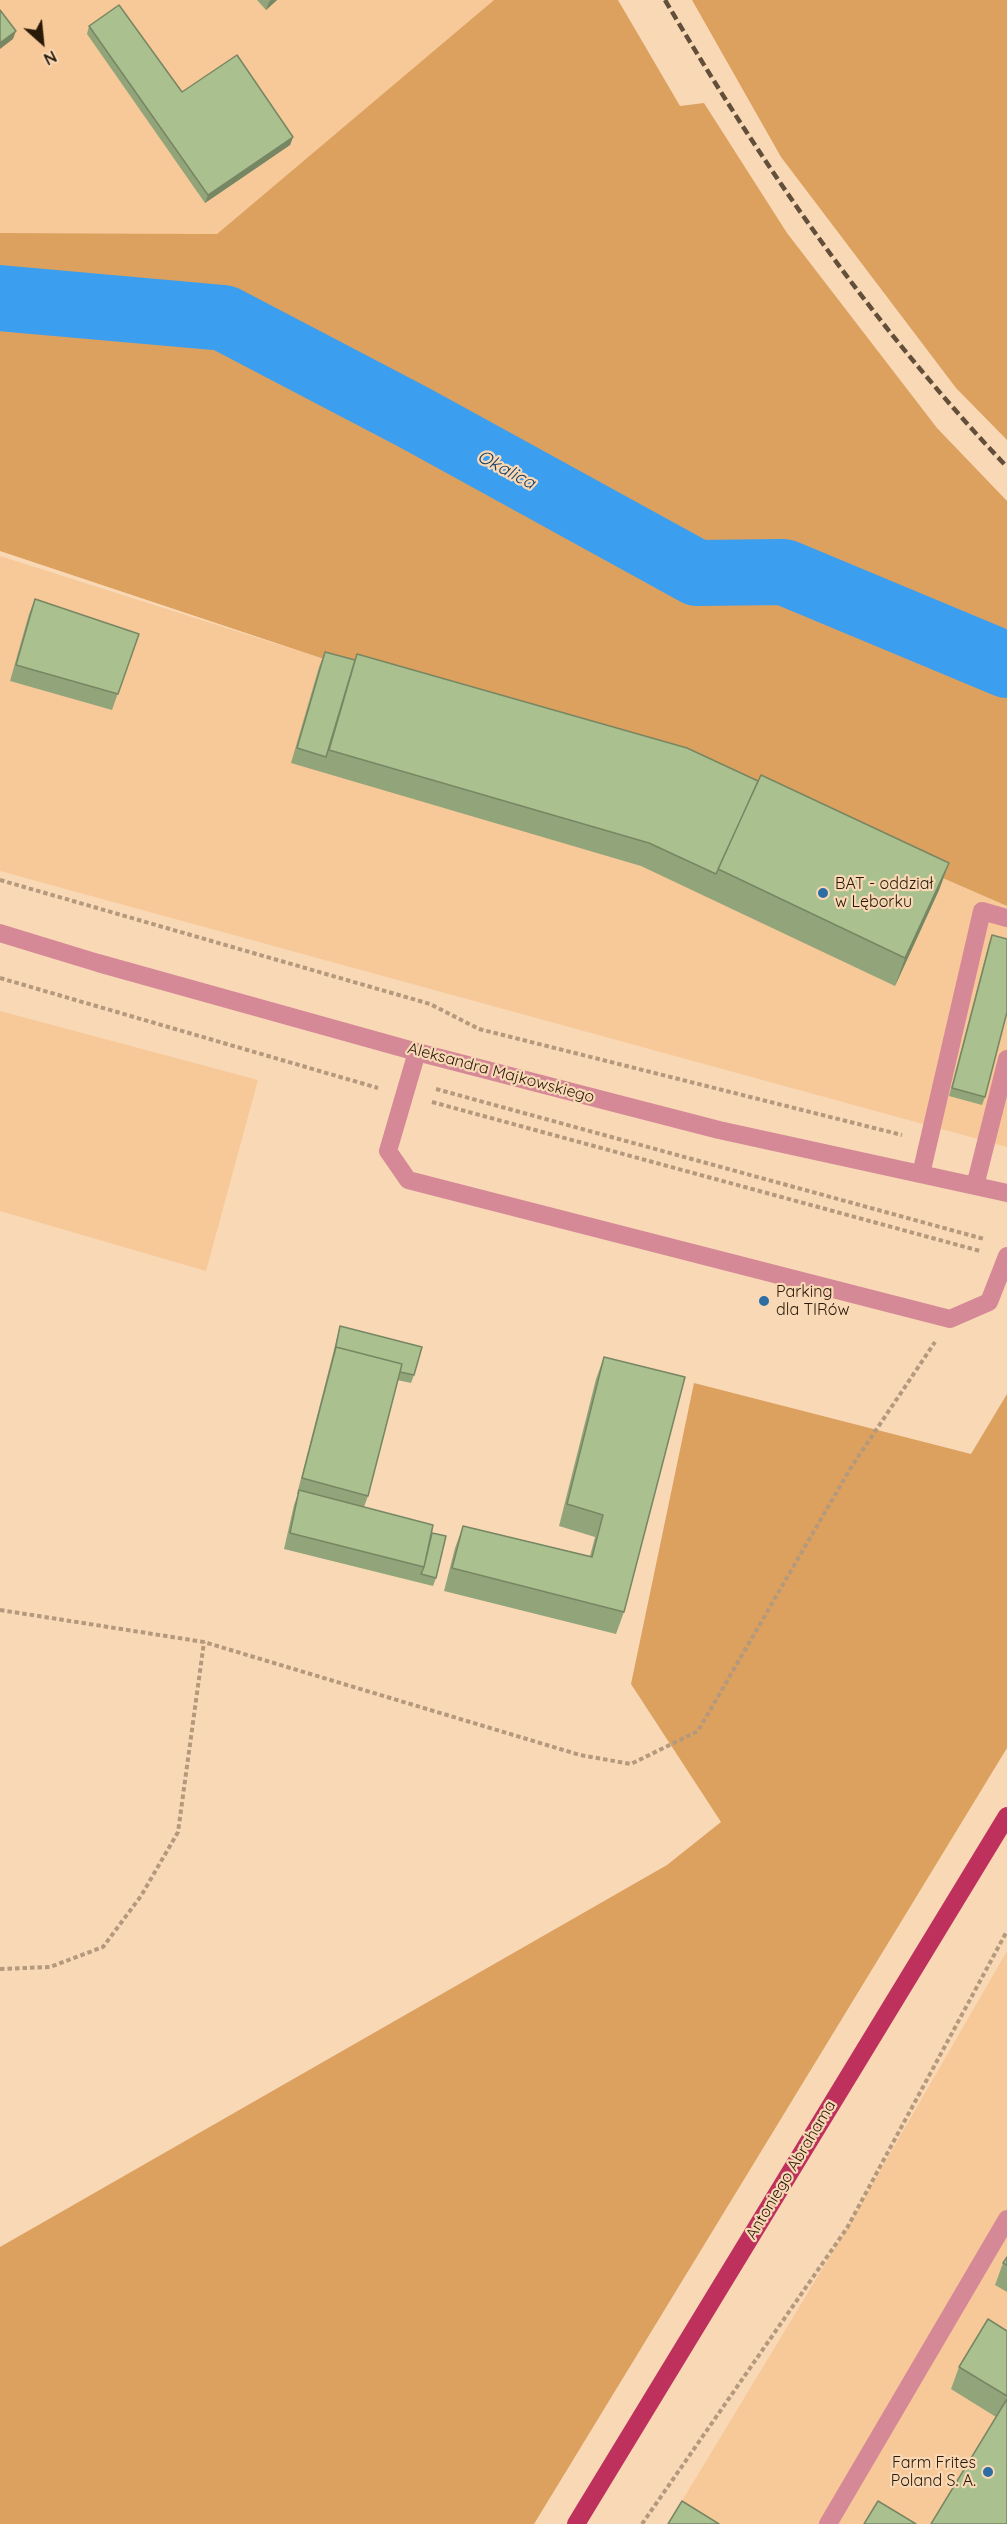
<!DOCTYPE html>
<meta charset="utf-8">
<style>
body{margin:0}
#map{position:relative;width:1007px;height:2524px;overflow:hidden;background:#f9d8b6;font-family:Quicksand,sans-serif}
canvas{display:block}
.north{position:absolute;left:12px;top:12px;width:60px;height:60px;-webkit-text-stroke:4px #f9d8b6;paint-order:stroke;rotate:153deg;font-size:16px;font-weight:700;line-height:24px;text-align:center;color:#281908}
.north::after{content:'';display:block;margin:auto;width:21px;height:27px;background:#281908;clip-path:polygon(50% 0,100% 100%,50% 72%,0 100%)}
</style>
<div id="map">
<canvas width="1007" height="2524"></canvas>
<div class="north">N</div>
</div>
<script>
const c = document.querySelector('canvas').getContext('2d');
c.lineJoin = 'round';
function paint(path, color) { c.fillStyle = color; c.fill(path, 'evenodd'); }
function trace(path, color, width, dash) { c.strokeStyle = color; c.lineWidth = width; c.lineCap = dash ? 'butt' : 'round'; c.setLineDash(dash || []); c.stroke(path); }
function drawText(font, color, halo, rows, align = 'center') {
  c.font = font + ' Quicksand,sans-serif'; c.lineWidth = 4.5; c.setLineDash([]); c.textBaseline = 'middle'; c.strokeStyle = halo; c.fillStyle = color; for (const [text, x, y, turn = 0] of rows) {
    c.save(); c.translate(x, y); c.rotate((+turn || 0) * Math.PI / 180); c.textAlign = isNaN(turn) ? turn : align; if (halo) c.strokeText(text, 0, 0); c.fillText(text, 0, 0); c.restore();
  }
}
paint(new Path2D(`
 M0,0h494l-277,234 -217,-1z
 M0,556l321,102 362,107 324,141v241l-1007,-276z
 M0,1011l258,69 -52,191 -206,-60z
 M1007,1951v573h-339l179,-296z`), '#f7c898');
paint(new Path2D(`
 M494,0h124l62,106 24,-3 83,130 150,195 70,73v405l-324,-141 -362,-107 -321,-107v-318l217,1z
 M692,0h315v440l-51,-52 -175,-231z
 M694,1383l277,71 36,-60v354l-473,776h-534v-277l667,-382 54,-43 -90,-138z`), '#dca05f');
trace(new Path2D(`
 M0,298l224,20 191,100 282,155 87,-1 223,93`), '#3b9eef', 66);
trace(new Path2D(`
 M0,880l430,124 49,25 423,106
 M0,978l378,110
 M436,1089l548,150
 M432,1102l548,149
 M0,1610l204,32 376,113 51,9 67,-33 152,-262 85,-127
 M0,1969l50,-2 53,-20 38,-51 37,-64 26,-190
 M642,2524l205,-296 160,-297`), '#b4997d', 4, [4.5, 3]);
trace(new Path2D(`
 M0,933l98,30 319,89 302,78 288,63
 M417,1052l-29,99 20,29 542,139 39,-17 18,-46
 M921,1174l61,-263 25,7
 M975,1186l32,-127
 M828,2524l179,-305`), '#d58997', 18);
trace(new Path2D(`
 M576,2524l431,-708`), '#bf315d', 18);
trace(new Path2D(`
 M665,0c100,170 207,324 342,467`), '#634f39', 4.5, [9, 4.5]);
paint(new Path2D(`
 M257,0h20l-11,10z
 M89,26l93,66 111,45 -3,8 -85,58 -118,-169z
 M35,599l104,35 -27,76 -102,-29 19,-67z
 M325,652l433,129 191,82 -10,27 -44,96 -254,-120 -350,-103 28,-96z
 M992,935l-7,162 -3,8 -33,-9 40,-153z
 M340,1326l74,49 -3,8 -14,-3 -29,116 -4,11 68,26 4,45 -3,8 -149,-37 10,-44 4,-11h-1l41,-160z
 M604,1357l20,255 -8,22 -172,-43 11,-43 8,-22 127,30 5,-19 -36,-11 37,-147z
 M1007,2257v35l-12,-7 8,-22z
 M1007,2331v193l-11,-107 -45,-28 8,-22z`), '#92a57a');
paint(new Path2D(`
 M271,0h6l-11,10 3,-8z
 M16,31l-3,8 -13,10v-6z
 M293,137l-3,8 -85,58 3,-8z
 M949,863l-10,27 -44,96 10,-28z`), '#778663');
const building = new Path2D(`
 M119,5l63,87 55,-37 56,82 -85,58 -119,-169z
 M0,10l16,21 -16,12z
 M35,599l104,35 -21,60 -102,-29z
 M325,652l30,8 -29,97 -29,-9z
 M357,654l330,94 71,33 -42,93 -67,-31 -320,-93z
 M761,775l188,88 -44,95 -187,-89z
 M992,935l15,4v73l-22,85 -33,-9z
 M340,1326l82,21 -8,28 -14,-3 2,-8 -66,-17 -2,8z
 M336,1347l66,17 -34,132 -66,-18z
 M604,1357l81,20 -61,235 -172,-44 11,-42 129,31 11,-42 -36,-11z
 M299,1490l134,35 -9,42 -134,-34z
 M432,1533l14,3 -10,42 -15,-4 3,-7z
 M1007,2257v8l-4,-2z
 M988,2319l19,12v65l-48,-29z
 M1007,2399v125h-76z
 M682,2501l37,23h-51z
 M878,2501l38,23h-52z`);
paint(building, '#aac08e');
trace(building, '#778663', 1.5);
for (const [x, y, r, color] of [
 [823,893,6,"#2d6da3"],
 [764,1301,6,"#2d6da3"],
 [988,2472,6,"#2d6da3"]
]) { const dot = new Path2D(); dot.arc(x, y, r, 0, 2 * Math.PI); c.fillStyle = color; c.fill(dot); trace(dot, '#f9d8b6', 2); }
drawText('16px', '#281908', '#f9d8b6', [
 ["BAT - oddział",835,884],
 ["w Lęborku",835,902],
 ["Parking",776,1292],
 ["dla TIRów",776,1310],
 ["Farm Frites",976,2463,"right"],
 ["Poland S. A.",976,2481,"right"]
], 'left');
drawText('16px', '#281908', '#f9d8b6', [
 ["Aleksandra Majkowskiego",501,1073,15],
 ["Antoniego Abrahama",791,2170,-59]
]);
drawText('italic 18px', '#163d5e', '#f9d8b6', [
 ["Okalica",506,470,28]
]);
</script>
